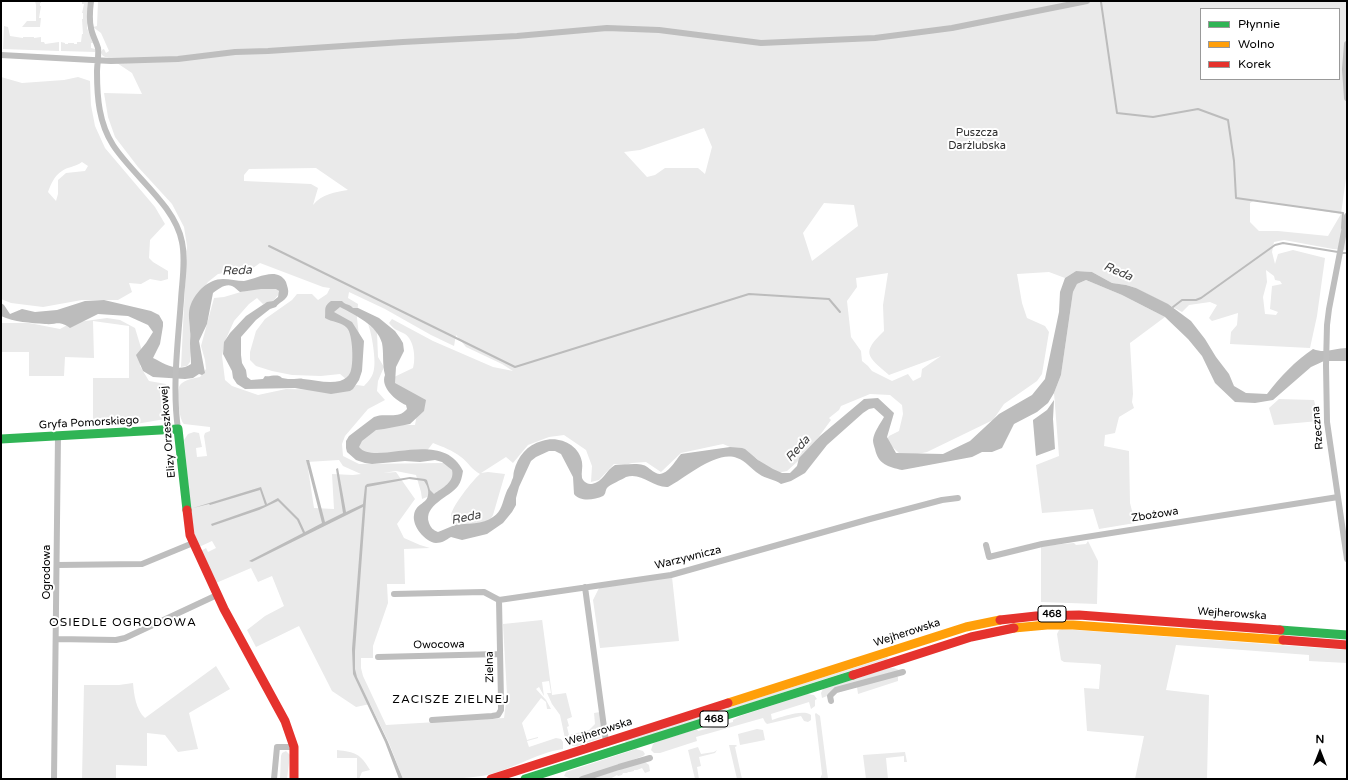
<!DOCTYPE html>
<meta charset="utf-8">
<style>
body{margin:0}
#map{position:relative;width:1348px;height:780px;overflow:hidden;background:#fff;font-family:"Varela Round",sans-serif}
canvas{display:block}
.frame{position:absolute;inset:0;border:2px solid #000;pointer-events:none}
.legend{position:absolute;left:1200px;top:8px;width:140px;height:72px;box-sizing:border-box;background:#fff;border:1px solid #999;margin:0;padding:5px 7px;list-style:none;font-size:12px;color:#000}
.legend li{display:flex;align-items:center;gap:8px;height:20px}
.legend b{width:20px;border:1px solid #999}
.north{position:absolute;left:1300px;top:732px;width:40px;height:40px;-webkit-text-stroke:3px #fff;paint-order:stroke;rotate:0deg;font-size:11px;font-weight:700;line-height:16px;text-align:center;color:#000}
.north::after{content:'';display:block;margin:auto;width:14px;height:18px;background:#000;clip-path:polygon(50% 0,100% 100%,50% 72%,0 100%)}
</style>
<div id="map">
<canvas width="1348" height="780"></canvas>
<div class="frame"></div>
<ul class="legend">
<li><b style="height:5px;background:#30b455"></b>Płynnie</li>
<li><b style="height:5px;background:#ff9f0a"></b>Wolno</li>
<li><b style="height:5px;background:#e5322d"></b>Korek</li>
</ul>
<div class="north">N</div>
</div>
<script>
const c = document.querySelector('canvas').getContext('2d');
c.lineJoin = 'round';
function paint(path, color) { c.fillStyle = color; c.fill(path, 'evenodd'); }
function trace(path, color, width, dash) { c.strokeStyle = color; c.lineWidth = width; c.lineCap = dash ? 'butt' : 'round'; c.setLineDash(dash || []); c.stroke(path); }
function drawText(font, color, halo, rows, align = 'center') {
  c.font = font + ' "Varela Round",sans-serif'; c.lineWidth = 4; c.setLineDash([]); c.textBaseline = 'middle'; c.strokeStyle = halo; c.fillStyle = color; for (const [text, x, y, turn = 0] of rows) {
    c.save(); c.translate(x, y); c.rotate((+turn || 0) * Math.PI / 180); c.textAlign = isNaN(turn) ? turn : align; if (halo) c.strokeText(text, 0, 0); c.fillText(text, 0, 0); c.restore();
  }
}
paint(new Path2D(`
 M35,1h6v2h-1v3h1l-2,12h2l-1,9h-18l5,-6h9v-16z
 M82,1h6l-1,27 6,15h-2v5l4,1v3l-34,-1v-9l4,1v1h3v-1h6v1h3v-2h4l1,-8h1l-1,-15h1v-6h-1l2,-9h-2z
 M98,1h1249v170l-6,43 6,1v35l-14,-1 -49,-9 -10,2 -2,10 3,12 3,-10 15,-4 32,8 -8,58 -7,32 -80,-4 1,-12 6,-7 1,-12 -26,8 -3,-3 8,-13 -7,-3 -21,3 -7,7 -46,-24 -10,-3 -14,-2 -20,-11 -16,-1 -11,7 -16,-6 -32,2 5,29 5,15 18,8 4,6 -7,42 -5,7 -33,23 -11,16 -66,32 -19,4 -9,-3 -13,-12 3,-5 10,-5 4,-17 -1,-9 -12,-10 -20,-1 -29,12 -2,4 -10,8 2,2 -24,33 -20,18 -10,2 -10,-5 -11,-10 -33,-14 -42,9 -20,19 -15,-10 -14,1 -7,2 -11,-1 -15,16 -8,2 1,-16 -6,-16 -22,-15 -15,2 -21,8 -15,18 -7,-6 -25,16 7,-1 17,2 -12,41 -5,8 -33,4c-3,-3 -4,-8 -4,-12 2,-10 21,-34 29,-41 -8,-4 -12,-12 -19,-17 -9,-7 -18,-10 -28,-14l-7,9 -67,3 -5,-12 13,-18h48l2,-11 -24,-22 -1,-14 21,-10c3,-10 1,-28 -8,-34 -7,-4 -10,-3 -16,-11l3,-4 41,22 60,26 20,4 -11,-7 -36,-17 -10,-12 -2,11 -23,-11 -46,-26 -36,-17 -1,6 10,6 -1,14 2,18 -3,41 -10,2 -6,-5 -19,2 -29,-1 -20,-4 -16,-5 -6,-6v-8l6,-21 9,-12 27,-19 5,-6h15l6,6 9,-6 3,-6 -7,-1 -63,-24 -7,5 -35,6 -10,8 -10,13 -5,30 -3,37 -3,4 -6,1 6,-121 -3,-19 -12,-23 -34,-37 -23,-30 -7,-20 -4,-24 38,1 -10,-21 -21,-14v-1c-6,-1 -9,-1 -10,-6l2,-3h1l2,4 3,-2 -8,-18 -8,-6 4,-1zM1201,9h138v70h-138zM704,128l8,19 -7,27 -7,-6h-33l-10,7 -8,2 -23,-25 16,-2zM316,168l32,22c-13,2 -26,4 -35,15l5,-17 -7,-4 -67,-3v-6l5,-6zM1255,200l86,14 -13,22 -50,-5h-19l-9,-9v-19zM824,203l30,2 4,21 -46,35 -9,-28zM1266,270l8,6 1,4 5,1 2,3 -10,2 -2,23 8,3 -2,3 -11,-1 -2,-17 4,-15zM888,273l-5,32 1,26c-23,22 -17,25 5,44l52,-19 -19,13 -1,8 -8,4 -5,-7 -16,7 -20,-10 -4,-5 -6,-5 -1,-10 -10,-14 -4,-36 10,-14 -1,-9z
 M4,26l4,1 2,9 13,2v-1h11v1l7,-1v5h3l1,2 14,-2v9l-56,-2z
 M1,77l21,6 42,-3 14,-3 12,4 1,24 4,21 10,22 50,59 10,17 -15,16 -1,18 4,4 15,9v8l-7,2 -11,-2 -9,5 -12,-1 3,9 -14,8h-36l-39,7 -32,-4 -10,-4zM82,162l6,4 -3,5 -19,2 -8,7v14l-2,7 -8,-9c3,-8 6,-16 14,-21 5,-4 13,-4 20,-9z
 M1086,280l36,15 43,22 -35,26 3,51 -1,8 2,6 -15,9 -4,16 -10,2 -1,11 25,5 1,52 5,20 -36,6 -6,-20 -51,4 -6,-48 23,-9 -5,-63 7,-18 12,-83 4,-8z
 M251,289h26l3,4 -7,8 -10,3 -6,-6 -8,6 -15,17 -9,20 -3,15 3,24 7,6 26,9 28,-6 51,1 20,-5 7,1c5,-5 9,-10 10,-17 2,-9 -2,-35 -6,-45l9,8 1,25 6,10 -6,14 -1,10 8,9 -17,9 -23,27 -3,8 1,12 16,8 85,-1 15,11 -22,19 -15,6 -1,-7 -5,-17 -20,-4 -13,2 13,-1 19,27 -18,25 7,14 16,7 10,3 -26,1 1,35h-18l1,19 -15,43v12h-12v10l2,8 23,49 118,-7 3,-23 -4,-71 39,-4v-1l10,76 14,-2 6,24 -5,2 2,7 -2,1 2,8 20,-5 6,-6 -1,-11 6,-1 2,22 -1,4 -24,8h-9l-2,-3 -6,-28 -8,-11 -5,-11h4l-2,-12 -7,1 2,14 -5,-9 -3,2 10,11 5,9h-4l-1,-7 -5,-4 -19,25 5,17 11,-3v1l-11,3 2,6 27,-9 5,1 2,3v7c-28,4 -52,22 -81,27 -25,4 -53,3 -79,3l-14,-36 -19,-39 -14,3 -24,-16 -33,-65 -43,21 -9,-17 18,-14 19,-10 -12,-30 -14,6 -7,-14 -35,15 -15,-32 5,-3 2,4 8,-4 -4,-7 -13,6 -6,-17 -9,-90 4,-6 6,-2 5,1 3,14 -6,1 1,9 10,-1 -3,-20 1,-3 5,-2v-4l-26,-3c-5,-4 -8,-34 -4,-39 4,-5 14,-7 20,-8l6,-8 -1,-9 -4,-14 13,-48 10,-1zM339,460l4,6 18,8 -8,1 -21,-1 2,35 -20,-1 -7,-46z
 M107,318l13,2 15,8 7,23 -2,15 9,15 17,3 -1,35 -29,5 -43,2v-48h36v-52l-36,-5 1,37 -29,-1 -1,19h-35v-24h-28v-29h28l31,6 11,-6z
 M1279,399l35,1 5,21 -45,4 -5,-17z
 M1088,541l10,20 -1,43 -56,-2v-56l33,-3 2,2 10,-1z
 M672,577l7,64 -79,7 -7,-48 7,-14z
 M1062,629l285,21v13l-38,-2v-6l-133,-10 -10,45 43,5 -2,84h-72l9,-43 -57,-5 -3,-43 15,1 2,-24 -2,-1 -35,-2 -3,-2 -4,-26 2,-4z
 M888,657l-1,2 -261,84 -1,-3z
 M216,666l14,23 -41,24 9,36 -20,3 -13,-17 -18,-2v33l-31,-1v14h-34l2,-94h35l14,-2c1,12 3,27 12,35z
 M889,668h5l5,2 -3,6 2,1v4l-40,13 -1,-7 -22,6 -13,5 -1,-5 2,-4z
 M807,694l7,1 3,4 -2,1v6l-4,3 -2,-7 -38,12 1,6c10,-3 31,-11 39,-5v5l-3,2 -4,-1 -3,-5 -34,8 -2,-2 -2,-4 -67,19 1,4 -37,12h-6l-3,-3 2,-6 3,-2 41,-13 1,2 35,-9v-2l7,-4z
 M816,713l4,3 8,63h-8l2,-5 -7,-60z
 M757,729l6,1 2,10 -25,5 -2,-11z
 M729,745h7l1,1 -2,1 7,32h-5z
 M698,747l3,7 13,-2 3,-2 -2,3 -16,4 2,9 -4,1 2,12h-4l-7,-29z
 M636,749l7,2 2,3 -2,2 -50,19 -16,4h-5l-8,-3 2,-4z
 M337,750c18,2 24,4 33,20l-8,2 -3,7h-2v-21h-20z
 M286,751l4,4 -3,24h-7l1,-23 1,-3z
 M905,752l2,10h-3v-6l-18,2 2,21h-22l-3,-24z
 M645,762l4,3 1,6 -5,2 -3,-5 -5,2h-3v1l-4,1h-2l-1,1h-4l-1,2 -4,1 -1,-1 -7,4h-21z`), '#eaeaea');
paint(new Path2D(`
 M1076,271l16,1 20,11 14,2 10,3 32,16 23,17 14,18 11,18 13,17 5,12 12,7 21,1c13,-17 28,-33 46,-45 13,5 21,-1 34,-1v13h-23l-13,6 -38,33 -18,3 -20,-1 -20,-19 -13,-27 -14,-17 -23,-22 -43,-22 -36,-15 -9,4 -4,8 -12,83 -7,18 -6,10 -11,9 -23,12 -12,24 -10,4h-10l-10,5 -70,13c-14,-3 -24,-6 -27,-21 -1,-3 -2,-6 -2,-9 1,-8 7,-16 11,-23l-10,-9 -5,1 -6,4 -36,32 -22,28 -14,8 -10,3c-7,-5 -15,-5 -22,-10 -8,-5 -13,-13 -22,-16 -21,-8 -51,20 -69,29 -15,1 -26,-15 -42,-10 -3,2 -17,8 -19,11 -2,3 -1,6 -4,8 -9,4 -23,6 -29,-2l-1,-17 -12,-23 -6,-3h-6l-13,6 -5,4 -12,26 -3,11v7l-4,7 -9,11 -16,11 -25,6 -11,-3c-5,3 -9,6 -15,6 -11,-1 -24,-17 -22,-28 2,-12 13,-11 14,-20 1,-5 -1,-10 -4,-14l-15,-2 -42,8 -12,164v18l2,8 31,65 15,37h-4l-14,-37 -32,-68 -1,-25 11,-142 -111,55 -3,-1 54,-28 -6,-13 -19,-19 -19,9 -47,16 -1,-2 54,-19 -5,-15 -50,15 -1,-1 -16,4 68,-21 6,17 11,-6 21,21 6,13 17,-9 -16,-63h3l16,62 18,-9 -7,-44 2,-1 8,44 17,-8 2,-18 2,-2 43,-7 15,2 2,1 3,10 4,4c8,-6 21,-12 18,-24l-10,-8 -7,-2 -15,2 -15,-1 -33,3 -7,-1 -9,-3 -9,-8 -1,-4v-7l3,-5 25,-19c11,-5 24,3 33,-8l-1,-4c-10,-4 -26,-18 -21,-30 -3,-12 -1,-21 -3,-32 -5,-18 -27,-28 -42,-36l-6,5 18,10 12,19 -2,30 -3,9 -6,9 -3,2 -19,3 -36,-6 -50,1 -8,-5 -4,-6 -1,-7 -9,-17 1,-12 6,-9 16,-17 21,-14 6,-1 5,-4 1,-6 -3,-2h-15l-21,3c-2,-1 -5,-5 -8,-6 -6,-3 -14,3 -19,7l-6,31 -8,17 6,32 -3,2 -3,-1 -6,4 -8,1 -32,-2 -10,-6 -7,-16 10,-12 7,-11 -5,-7 -20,-9 -30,-2 -28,14c-12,-8 -12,-3 -25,-4 -14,-1 -31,-2 -44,-8v-13l3,2 6,9 12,-5 13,3 22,-2 28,-9 19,-1 47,11 8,4 4,7v4l-3,18 -7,14c12,6 25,15 38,6 0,-7 -1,-14 -1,-21 0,-4 1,-8 0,-12 0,-10 -3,-17 1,-27 5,-12 17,-25 32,-25 7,0 14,2 21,2 13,-2 33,-15 42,1 1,4 3,8 2,12 -1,6 -9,8 -12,13l-6,2 -14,11 -15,17v18l1,8 4,7 1,7 4,3 12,-1 2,-3c5,1 13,-3 17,2 4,1 8,1 12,1 3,0 6,-1 9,0 12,1 25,5 37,2 5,-2 8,-4 10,-8 4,-7 3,-39 -3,-45 -5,-6 -16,-6 -22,-10 1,-9 -2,-11 6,-17h11c3,4 8,3 11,7h5l21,10 16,13 5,7 3,5 1,8 -8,16 -1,16 31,17 -2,11 -14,13 -26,5 -8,1 -14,11 -3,6c16,20 83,-20 104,24 -1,6 -2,11 -5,15 -8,11 -35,19 -29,37 2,5 4,7 9,9 6,-2 11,-5 17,-7 12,-2 28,0 38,-8 9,-6 9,-14 13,-24 1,-4 5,-8 6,-13 2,-3 1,-6 2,-9 4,-15 13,-26 28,-30 16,-6 37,3 40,21 1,5 -1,11 0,16 2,4 5,6 10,6 11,-2 14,-14 23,-19 8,0 21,-2 28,0 5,1 8,6 13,8 10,5 19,-12 25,-19l49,-7 12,1 3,1 13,11 15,9 9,4h8l7,-7 2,-8 21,-22 44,-37 14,-1 16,15 -7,24 9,16 47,1 27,-13 29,-27 33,-19 13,-16 14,-67 1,-20 5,-14z
 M1054,400l-1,19 2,30 -19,7 -3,-35v-1l14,-10z`), '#bcbcbc');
trace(new Path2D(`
 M1101,2l16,111 36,4 45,-8 30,11 6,41 2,37 107,15 -1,15
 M269,246l246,121 234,-73 80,5 11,13
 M1342,253h5
 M1173,307l9,-7h14l5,-2 74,-53 8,-2 55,9`), '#bcbcbc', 2);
trace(new Path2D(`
 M91,1c-1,8 -2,19 0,27 1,7 5,13 7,20 1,7 -1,17 -1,24 0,26 2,51 16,73 20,31 62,60 69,97 4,19 0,39 -1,58 -3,42 -9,87 -3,129
 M1347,44l-2,25 2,29
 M1,55l110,6 67,-2 57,-7 33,-1 135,-9 114,-6 90,-8 52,2 102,13 114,-5 77,-10 135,-27
 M1347,216l-18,93 -2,16 -1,40 1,57 20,137
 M986,545l3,12 53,-13 296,-47
 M57,565l85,-1 51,-21
 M585,587l21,155
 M394,594l90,-2 15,8 172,-25 199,-56 72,-19 16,-2
 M56,639l60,1 9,-2 92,-43
 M378,657l122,-3
 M831,701l-1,-5 6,-6 67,-18
 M432,720l60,-4 6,-1 3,-5v-9l-2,-101
 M54,779l4,-343
 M274,779l3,-32h17
 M582,779l37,-12 31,-9`), '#bebebe', 6);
trace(new Path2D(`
 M1,439l177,-10 9,81
 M1280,630l67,5
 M525,779l328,-104`), '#30b455', 9);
trace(new Path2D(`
 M1014,628l33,-3h26l210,15
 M728,703l238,-76 34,-7`), '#ff9f0a', 9);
trace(new Path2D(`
 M187,510l3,25 34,74 61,112 9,26v32
 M1000,620l36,-4 43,-1 201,15
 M1283,640l64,5
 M853,675l118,-38 43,-9
 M491,779l237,-76`), '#e5322d', 9);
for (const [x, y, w] of [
 [1052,614,28],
 [714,719,28]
]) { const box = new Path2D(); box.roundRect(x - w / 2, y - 8, w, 16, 3); c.fillStyle = '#fff'; c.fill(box); trace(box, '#000', 1); }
drawText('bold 10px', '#000', null, [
 ["468",1052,614],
 ["468",714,719]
]);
drawText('11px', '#303030', '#fff', [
 ["Puszcza",977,133],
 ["Darżlubska",977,146]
]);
drawText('11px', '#000', '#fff', [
 ["Gryfa Pomorskiego",89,423,-3],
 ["Rzeczna",1318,428,-95],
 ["Elizy Orzeszkowej",168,432,-95],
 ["Zbożowa",1155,515,-9],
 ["Warzywnicza",688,558,-14],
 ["Ogrodowa",47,572,-90],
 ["Wejherowska",1232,614,4],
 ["Wejherowska",907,633,-18],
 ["Owocowa",439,645,-1],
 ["Zielna",490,667,-91],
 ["Wejherowska",599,732,-18]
]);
drawText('italic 12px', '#414141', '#fff', [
 ["Reda",237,271,-2],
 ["Reda",1118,272,23],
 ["Reda",798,449,-48],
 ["Reda",466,518,-11]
]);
c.letterSpacing = '1px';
drawText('12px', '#000', '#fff', [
 ["OSIEDLE OGRODOWA",123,623],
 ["ZACISZE ZIELNEJ",451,700]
]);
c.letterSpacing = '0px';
</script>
